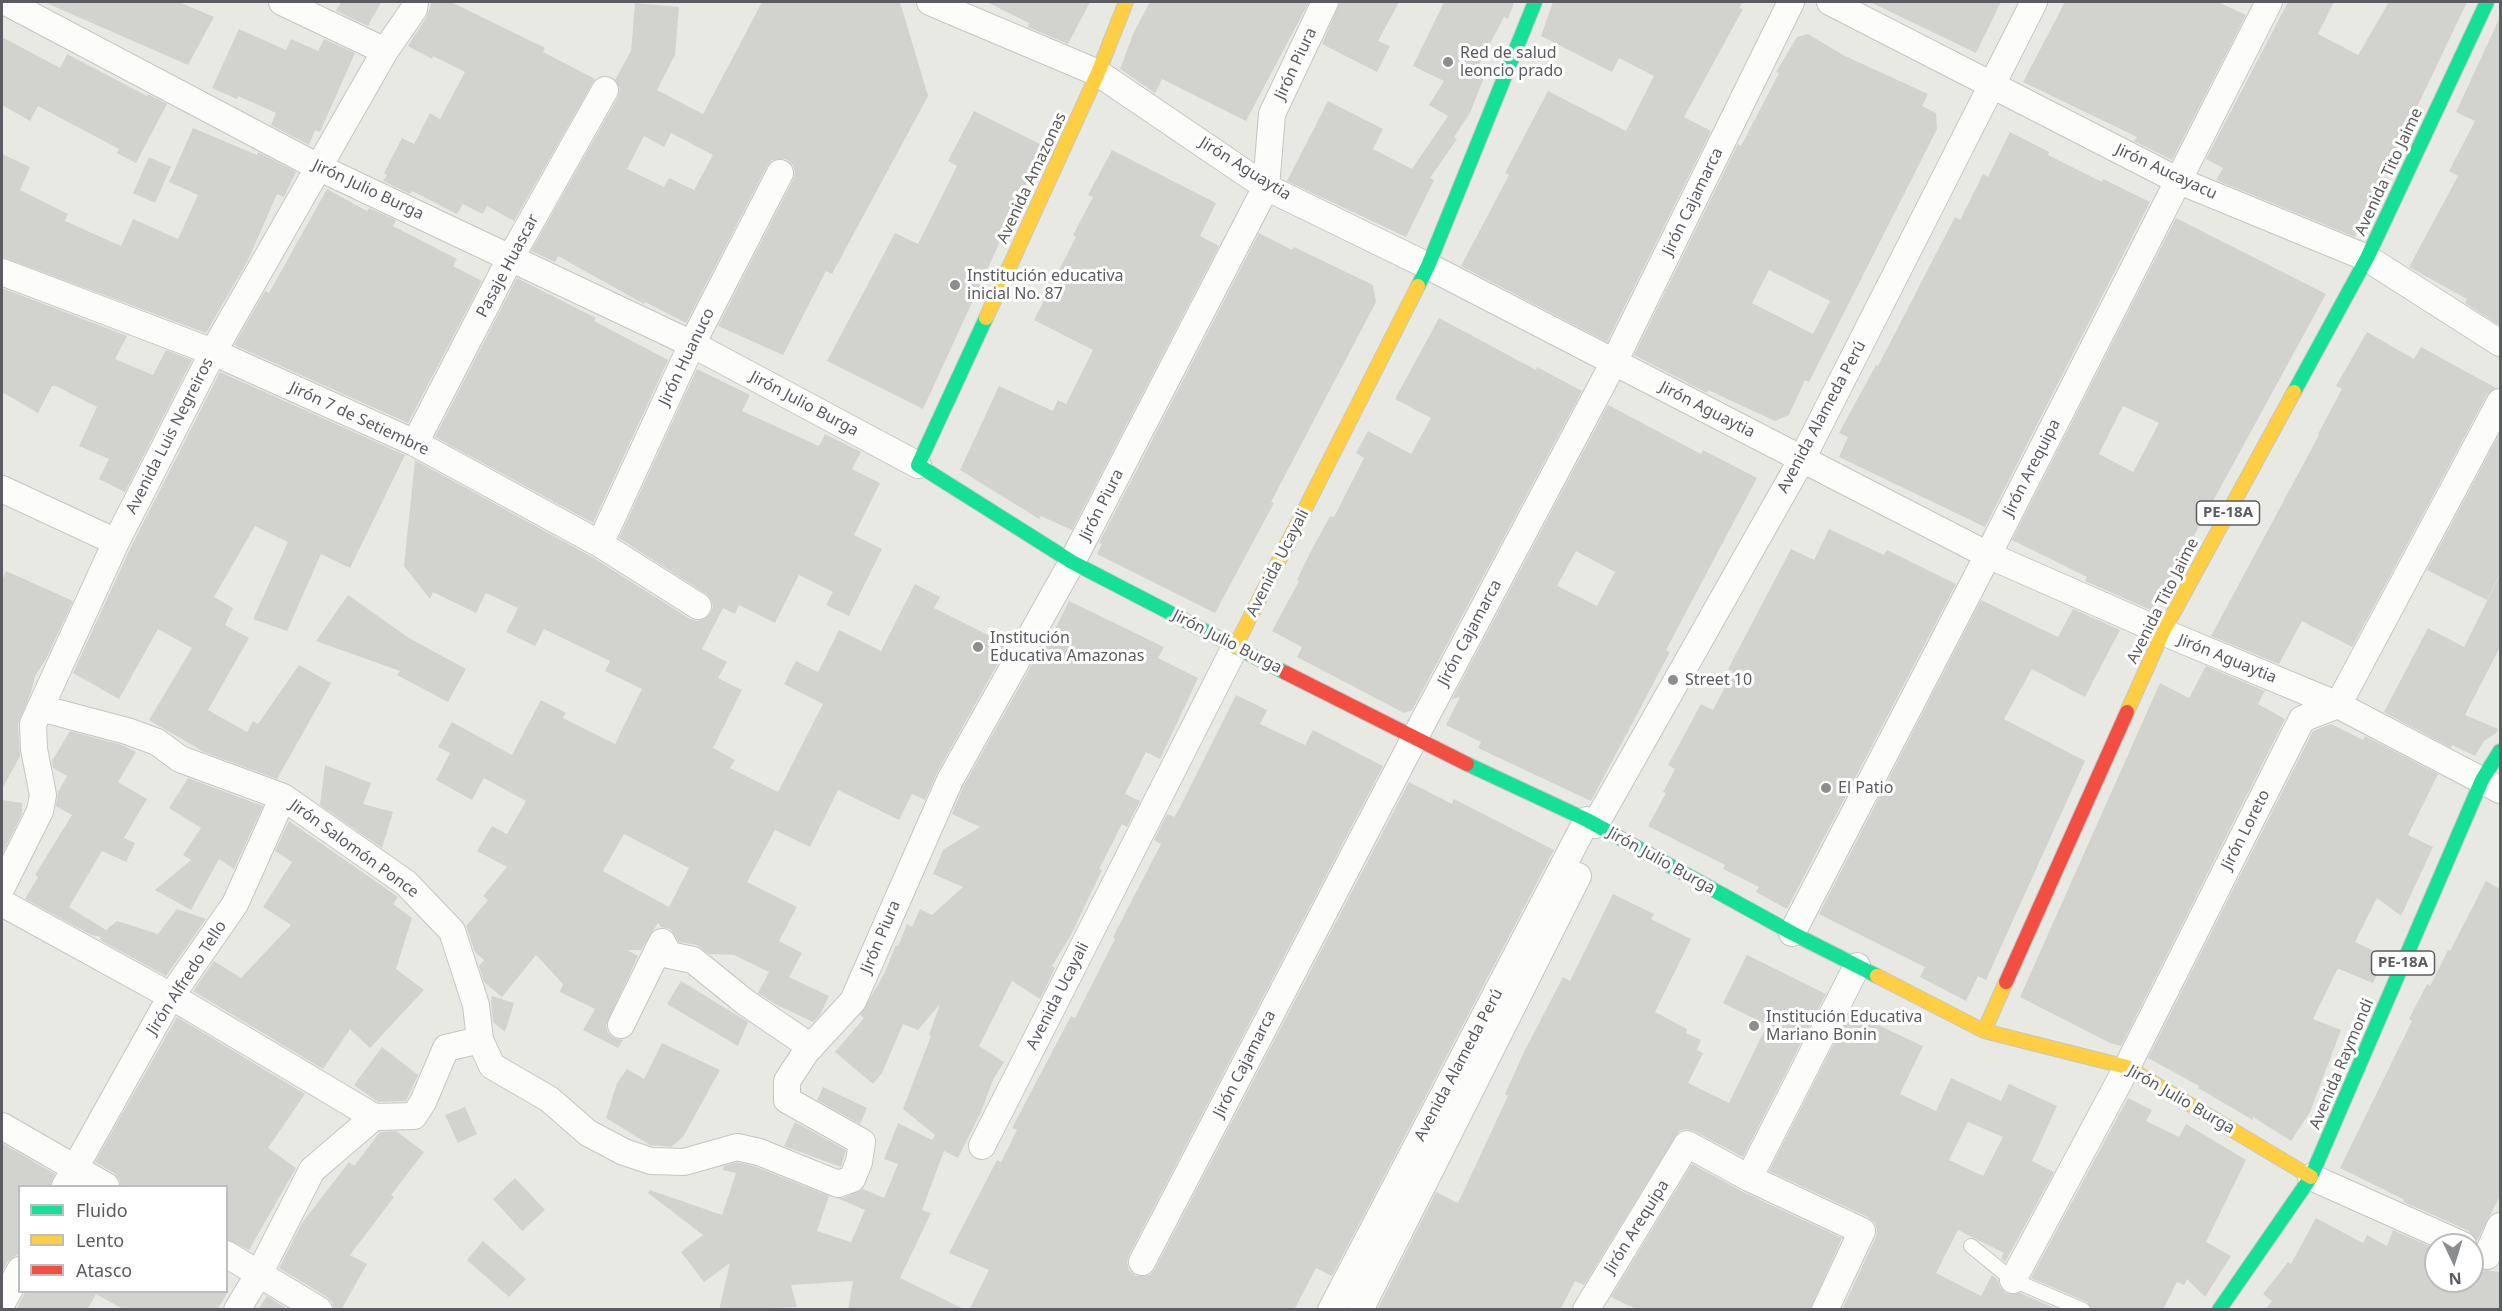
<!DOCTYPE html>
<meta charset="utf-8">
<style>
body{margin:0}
#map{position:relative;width:2502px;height:1311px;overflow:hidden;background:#e9e9e4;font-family:"Noto Sans",sans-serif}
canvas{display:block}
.frame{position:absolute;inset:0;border:3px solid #5a5c61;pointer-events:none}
.legend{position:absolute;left:18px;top:1185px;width:210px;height:108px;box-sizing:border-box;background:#fff;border:2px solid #bdbec0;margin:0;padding:8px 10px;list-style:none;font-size:18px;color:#5a5c61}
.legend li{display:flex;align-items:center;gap:12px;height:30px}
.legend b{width:30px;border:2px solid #bdbec0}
.north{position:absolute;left:2424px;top:1233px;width:60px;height:60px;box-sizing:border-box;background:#fff;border:2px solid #bdbec0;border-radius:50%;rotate:176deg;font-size:16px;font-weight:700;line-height:24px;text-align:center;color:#5a5c61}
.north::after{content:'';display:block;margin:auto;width:21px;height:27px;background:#8c8d8f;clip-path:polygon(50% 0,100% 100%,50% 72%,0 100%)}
</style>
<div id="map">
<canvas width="2502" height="1311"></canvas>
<div class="frame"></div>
<ul class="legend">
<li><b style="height:8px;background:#16e098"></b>Fluido</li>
<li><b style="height:8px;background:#ffcf43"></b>Lento</li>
<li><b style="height:8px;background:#f24e42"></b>Atasco</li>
</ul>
<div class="north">N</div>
</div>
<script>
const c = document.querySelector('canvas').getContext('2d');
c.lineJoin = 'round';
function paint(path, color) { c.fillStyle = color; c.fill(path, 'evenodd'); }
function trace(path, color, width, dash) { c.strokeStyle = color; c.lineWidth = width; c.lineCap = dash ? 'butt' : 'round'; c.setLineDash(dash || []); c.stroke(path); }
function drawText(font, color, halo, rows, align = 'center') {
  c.font = font + ' "Noto Sans",sans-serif'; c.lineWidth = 6; c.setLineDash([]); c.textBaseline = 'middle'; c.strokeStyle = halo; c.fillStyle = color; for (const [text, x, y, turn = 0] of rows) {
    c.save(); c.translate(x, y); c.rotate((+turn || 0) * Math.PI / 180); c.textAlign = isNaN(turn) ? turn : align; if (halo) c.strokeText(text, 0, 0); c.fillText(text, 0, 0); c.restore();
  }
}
paint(new Path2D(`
 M44,2h135l35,15 -26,48z
 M341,2h40l-13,24 -32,-15z
 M432,2h19l94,46 -2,4 52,27 -81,142 -27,-15 -4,8 -20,-10 -6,10 -45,-23 -2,3 -27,-13 4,-6 -3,-2 18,-35 12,6 16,-31 10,6 25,-47 -32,-16 -1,3 -24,-13 18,-28z
 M762,2h138l28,94 -96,178 -6,-3 -43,84 -65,-29 75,-146 2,-7 -2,-8 -7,-6 -14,1 -5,6 -81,157 -41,-21 -1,2 -86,-48 -3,6 -24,-11 87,-154 2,-8 -5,-9 16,-29 4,-48 44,4 -4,48 -18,35 46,24zM671,133l42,22 -19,35 -25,-12 -5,9 -37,-18 17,-33 20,11z
 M987,2h103l-22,42 -40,-17 1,-4z
 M1150,2h159l-63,119 -84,-42 -7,14 -35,-24 14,-37z
 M1340,2h59l-21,39 12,5 -13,26 -55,-28z
 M1444,2l70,1 -6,16 -4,-2 -28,53 9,5 -15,38 -16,24 3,2 -27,39 4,2 -28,57 -119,-56 41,-80 55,28 -10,20 39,20 36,-53 -19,-11 15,-24 -31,-15z
 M1553,2h190l-4,6 4,1 -59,108 27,14 -104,211 -146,-76 48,-91 -4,-2 43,-82 78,40 28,-55 -35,-18 -7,14 -71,-36z
 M1870,2h131l-25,51z
 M2065,2h153l28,13 -74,145 -38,-19 3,-4 -114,-55z
 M2288,2h46l-16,32 40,21 31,-53h78l-112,235 -139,-57 7,-12 -17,-9z
 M2500,17v309l-35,-23 2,-4 -58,-32 49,-91 -9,-5 26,-50 -19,-9z
 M239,29l47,21 5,-11 27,12 6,-12 31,14 -35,79 -5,-2 -6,15 -38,-20 5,-12 -38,-17 -1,3 -25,-11z
 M1808,34l37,22 83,38 -6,12 14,7 1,16 -128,253 -4,-2 -16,35 -14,6 -67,-31 -1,3 -73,-38 104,-211 3,2 38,-73 -3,-1 21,-35zM1769,270l61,31 -17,33 -61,-31z
 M2,37l58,31 7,-14 80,42 1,-2 19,10 -31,59 -19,-10 2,-4 -81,-43 -8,15 -28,-16z
 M974,111l70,35 -121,263 -96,-48 68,-128 23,11 39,-78 -9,-5z
 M193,128l64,27 1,-3 38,20 -12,25 -7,-3 -29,66 -42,73 -204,-76v-103l28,13 -10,23 48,24 -3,7 56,25 12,-27 45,20 20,-44 -29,-13z
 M2010,132l39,20 -1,3 54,27 1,-3 47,23 -165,325 -146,-70 9,-20 -9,-4 37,-68 2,1 77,-149 5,3 23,-46 5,3z
 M1112,150l104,53 -16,33 19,10 -147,284 -31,-14 -2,3 -79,-49 39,-84 54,25 5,-11 8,4 27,-54 -59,-30 42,-83 -3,-2 20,-38 -5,-2z
 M149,157l22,10 -16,36 -22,-10z
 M327,189l40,22 2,-3 27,12 -3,6 64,33 -4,7 29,15 -74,142 -174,-78 31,-54 4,2z
 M2176,218l150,76 -173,317 -68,-30 2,-4 -75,-37zM2123,406l36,17 -26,49 -34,-18z
 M1259,233l33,17 2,-3 79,38 3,17 -105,200 3,1 -59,110 -118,-59 5,-10 -3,-1z
 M517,278l79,40 -2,3 74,39 -75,163 -158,-86z
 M2,288l125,48 -12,23 38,16 13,-25 26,10 -67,132 -26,-13 10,-20 -30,-13 18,-39 -41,-21h-4l-14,27 -36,-21z
 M1439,318l97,52 1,-3 45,24 -170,319 -8,3 -107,-56 5,-10 -30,-16 27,-50 -2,-1 13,-27 20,-37 4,1 30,-59 -8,-5 12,-22 43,23 20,-36 -36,-19z
 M2367,332l47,27 7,-12 75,41 -9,7 -135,252 -50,-26 -23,43 -68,-28 108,-201 -1,-1 24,-45 -6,-3z
 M697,369l53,26 -8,16 77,35 6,-12 36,18 -9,17 28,14 -26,52 28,14 -33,67 -23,-11 7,-13 -34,-17 -24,48 -36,-18 -4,9 -12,-6 -21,41 25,13 -9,16 24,12 -29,58 22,12 -5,8 48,24 45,-88 -39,-20 12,-23 22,11 21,-42 42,21 34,-67 25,13 -6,11 74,37 -71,128 -12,27 -13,-6 -13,26 -61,-30 -28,57 -35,-17 -28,52 50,25 -18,34 23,12 -13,24 40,19 -9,19 -7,7 -38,-18 -17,-11 11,-21 -35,-17 -25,-1 -12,-9 -18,-3 -9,-13 -9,-2 -3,-4 -17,27h-14l11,6 -32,69 2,8 6,5 9,2 -5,8 -35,-18 12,-21 -35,-17 3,-8 -27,-29 -34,42 -18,-15 -5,-16 5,-6 -9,-8 -9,-26 22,-26 -5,-4 24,-29 -30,-16 15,-25 15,8 19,-33 -42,-23 -12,22 -36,-20 14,-27 -12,-6 14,-25 60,33 29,-55 25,13 -3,5 52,26 27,-55 -37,-18 5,-10 -66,-32 -9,17 -29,-14 12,-24 -32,-15 -10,20 -43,-21 -3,7 -26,-33 11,-106 177,97 98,62 7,2 7,-2 6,-5 3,-7 -2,-7 -5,-6 -87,-56zM624,834l65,34 -20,39 -66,-36z
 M220,372l185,83 -55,113 -29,-14 -34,77 -34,-12 35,-77 -33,-16 -41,71 19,11 -8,17 24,13 -41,72 39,22 6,-11 5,3 41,-59 32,18 -54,96 -73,-27 -55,-32 43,-72 -34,-19 -39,70 -46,-26 57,-124z
 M1608,405l93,49 2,-4 54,28 -91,172 4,2 -79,149 -113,-53 3,-6 -35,-17 14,-28 -8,2zM1576,551l39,21 -18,34 -40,-20z
 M2500,433v141l-13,26 -60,-30z
 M1829,529l55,26 3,-5 69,34 -169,325 -31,-17 3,-5 -36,-18 2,-4 -77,-39 18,-33 -3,-1 12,-23 -7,-4 33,-61 12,6 20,-38 -5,-3 63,-120 23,11z
 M6,571l67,30 -27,58 -11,17 -4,16 -13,32 2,32 -18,33v-208z
 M2500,575v72l-35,68 33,14 -2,4 -12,8 -9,15 -23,-11 -1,3 -67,-36 44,-84 36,19z
 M348,595l61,43 57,31 -18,33 -51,-27 3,-4 -84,-30z
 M1981,600l77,37 15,-28 47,21 -35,67 -53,-28 -28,50 81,42 -99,219 -8,-4 -12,25 -46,-24 5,-10 -106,-53z
 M1069,601l95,46 -6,11 40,20 -38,81 -14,-7 -21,42 15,7 -13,26 -5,-3 -23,45 3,1 -31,65 -19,31 3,2 -15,31 -28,-18 -33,65 25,16 -11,18 -12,32 -23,46 -14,-7 -22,59 9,3 -31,65 66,32h-118l5,-29 -62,4 6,22 -78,3 11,-47 -26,19 -23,-30 22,-17 -55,-42 2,-3 72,25 14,-42 -13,-3 1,-4 13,-4 17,4 75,30 -12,35 34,11 14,-32 -28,-12h6l20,-9 21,9 14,-34 -14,-5 14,-36 34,17 3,-5 -32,-26 28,-73 -2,-1 11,-31 -22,26 -15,-6 -21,49 -9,11 -38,-32 29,-34 -4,-3 24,-41 12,-29 2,1 9,-22 5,3 8,-18 12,6 31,-28 -30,-13 10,-24 37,-23 -28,-13 11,-27 72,-128 4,2z
 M2206,666l59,25 -7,13 27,15 -164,327 -11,-3 -90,-46 140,-314 29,15z
 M1236,695l31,15 -7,14 45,21 8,-15 70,36 -254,489 -2,7 2,8 7,6 14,-1 5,-6 254,-487 43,22 2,-5 100,51 -222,426 -16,-8 -22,42h-325l20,-40 -40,-17 48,-93 4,2 16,-32 -5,-2 59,-112 4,2 40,-79 -2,-2 48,-93 -7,-4 13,-26 7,3 4,-6z
 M2331,724l32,16 2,-4 73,38 -30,61 25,12 -32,69 -24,-18 -22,44 30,14 -12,27 -34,-14 -2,1 -24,49 28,11 -31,82 -19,29 -38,-24v3l-55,-32 1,-2 -51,-28 165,-327z
 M70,731l52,14 14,7 -18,30 29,17 -23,39 11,5 -9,19 -24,-11 -33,56 37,23 11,-9 41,13 19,-25 29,10 -40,57 -66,-36 1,-3 -10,-2 -66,-36 13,-22 -3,-2 37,-60 -16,-9 2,-14 9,-16 -14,-8 -1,-7z
 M325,765l46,18 -8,21 30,8 -11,36 -62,-43z
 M188,778l75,28 -29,63 -15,-10 -28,51 -36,-20 36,-30 -8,-5 18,-27 -32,-20z
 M2,800l20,3v11l-20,40z
 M289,821l109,76 -5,7 19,14 -16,51 28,21 -54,58 -20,-19 -27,40 -130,-78 21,-30 27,17 50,-53 -28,-18 29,-45 -17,-11z
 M2486,881l14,8v307l-23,45 -8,-10 -65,-29 -1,-3 -63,-31 72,-147 -3,-2 18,-35 3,2 18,-36 2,1z
 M1613,894l41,20 -3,5 40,20 -36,73 32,17 -1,4 15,7 -4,10 6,3 -15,30 41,20 38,-78 -44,-22 24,-48 79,39 -83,163 -49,-26 -8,-2 -7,2 -95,154 -9,-4 -15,29h-183l59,-118 22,11 50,-107 -3,-2 18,-40 40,-77 7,4z
 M681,981l67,41 -10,24 -71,-42z
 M492,996l22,7 -9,29 -12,-10 -2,-20z
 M1850,1012l73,34 -23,48 36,17 15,-33 50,23 8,-17 48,22 -25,55 22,11 -49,90 -4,-4 3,-5 -46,-23 -22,43 45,23 11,-21 6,5 2,7 6,6h14l39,17h-217l34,-73 1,-7 -2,-7 -7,-6 -99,-46zM1968,1122l35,15 -20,39 -34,-16z
 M177,1017l128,77 -37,54 28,20 -47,82 -23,-11v-53h-105l-2,-7 -5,-6 -19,-11z
 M662,1043l58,27 -37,67 -12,10 -21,-2 -44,-27 11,-35 10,-14 17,10z
 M382,1047l36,28 -12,26 -28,1 -24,-17z
 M823,1087l44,21 -7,16 -43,-24z
 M2128,1098l24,12 -6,11 33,16 7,-13 60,36 -40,82 25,14 -26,41 -18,-18 -3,6 -7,-3 -14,28h-71l-5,-8 -56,-24z
 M465,1107l12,27 -19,9 -13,-28z
 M795,1122l51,28 -5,17 -57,-21z
 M396,1131l28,21 -33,43 3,2 -44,58 17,9 -26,46h-7l-2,-8 -5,-5 -48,-29 23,-45 47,-61 5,4 26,-34z
 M2,1143l53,31 -5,12h-30v66l-13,10 -5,11z
 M1692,1164l51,28 99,46 -32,72h-172l-27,-13z
 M515,1178l30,32 -23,21 -29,-32z
 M2316,1218l47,25 4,-8 20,11 6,-16 43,19v32h36v-13l28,4v38h-235l7,-9 -9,-7 25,-32 3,2z
 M483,1241l43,38 -17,18 -42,-37z
 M25,1292h203l-11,18h-92l-29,-16 -9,16h-71z
 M267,1296l22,14h-31z`), '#d2d2cf');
const lane = new Path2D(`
 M1971,1246l42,34 70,30`);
const street = new Path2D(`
 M6,2l314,166 372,176 226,121
 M282,2l103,49
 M930,2l168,71 168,114 162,79 560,289 175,77 175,73 162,85
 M1830,2l347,178 190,78 133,85
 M2,272l211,80 202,91 185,101 98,62
 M415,443l96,-186 94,-167
 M2,489l114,53
 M600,544l92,-200 88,-171
 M40,708l87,23 30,11 23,17 103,38 123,86 46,48 24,74 4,35
 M1595,825l207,-366 232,-457
 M2,887l38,-76 3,-16 -9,-46 -1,-25 83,-182 97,-190 172,-301 29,-42 1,-7
 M2,903l169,93 203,121
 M1792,933l196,-378 281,-553
 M621,1025l41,-83 7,13 24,5 52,42 66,45
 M2,1126l104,60
 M982,1146l253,-499
 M2311,1177l152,68
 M1749,1178l108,-212
 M65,1186l106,-190 64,-92 48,-107
 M226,1254l93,56
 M2487,1256l13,-30
 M1142,1262l272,-523 200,-377 177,-360
 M2013,1280l114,-213 175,-348 36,-14 162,-303
 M2,1303l18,-33
 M237,1310l23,-38 52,-102 62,-53 40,-1 9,-14 23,-54 34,-8 12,26 57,33 39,34 36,19 27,9 33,1 53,-15 22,5 79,32 14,-5 7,-17 3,-20 -75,-42v-19l19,-29 47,-51 97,-221 122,-218 194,-375 6,-73 53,-112
 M1331,1310l256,-490
 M1360,1310l218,-434
 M1586,1310l101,-166 62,34 113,53 -37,79`);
const fast = new Path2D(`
 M1418,286l10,-20 107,-264
 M986,318l-68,147 154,97 214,111
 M2294,392l73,-134 120,-256
 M1467,764l120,56 205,113 85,43
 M2219,1310l92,-133 171,-397 18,-29`);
const slow = new Path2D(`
 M986,318l112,-245 28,-71
 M1235,647l183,-361
 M2127,712l36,-80 131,-240
 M1877,976l107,55
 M2006,982l-22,49 143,36 184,110`);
const jam = new Path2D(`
 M1286,673l181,91
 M2006,982l121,-270`);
trace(lane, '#c5c5c5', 16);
trace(street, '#c5c5c5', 28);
trace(fast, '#c6c6c6', 16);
trace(slow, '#c6c6c6', 16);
trace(jam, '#c6c6c6', 16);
trace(lane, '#fcfcfb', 14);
trace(street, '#fcfcfb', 26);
trace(fast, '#16e098', 14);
trace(slow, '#ffcf43', 14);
trace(jam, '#f24e42', 14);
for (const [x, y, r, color] of [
 [1448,62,6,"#8c8d8f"],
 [955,285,6,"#8c8d8f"],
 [978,647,6,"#8c8d8f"],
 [1673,680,6,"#8c8d8f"],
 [1826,788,6,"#8c8d8f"],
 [1754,1026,6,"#8c8d8f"]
]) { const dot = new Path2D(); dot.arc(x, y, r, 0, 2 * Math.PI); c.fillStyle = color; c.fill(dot); trace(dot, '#fff', 2); }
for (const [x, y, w] of [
 [2228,513,63],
 [2403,963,63]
]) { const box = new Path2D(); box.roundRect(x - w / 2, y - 12, w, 24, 4.5); c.fillStyle = '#fff'; c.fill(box); trace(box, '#5a5c61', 1.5); }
drawText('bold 15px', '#5a5c61', null, [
 ["PE-18A",2228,513],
 ["PE-18A",2403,963]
]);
drawText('16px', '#5a5c61', '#fff', [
 ["Red de salud",1460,53],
 ["leoncio prado",1460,71],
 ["Institución educativa",967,276],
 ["inicial No. 87",967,294],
 ["Institución",990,638],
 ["Educativa Amazonas",990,656],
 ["Street 10",1685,680],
 ["El Patio",1838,788],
 ["Institución Educativa",1766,1017],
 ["Mariano Bonin",1766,1035]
], 'left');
drawText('16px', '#5a5c61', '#fff', [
 ["Jirón Piura",1296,64,-65],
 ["Jirón Aguaytia",1245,169,32],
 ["Jirón Aucayacu",2166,172,25],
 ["Avenida Tito Jaime",2389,172,-65],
 ["Avenida Amazonas",1032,178,-65],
 ["Jirón Julio Burga",368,190,25],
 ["Jirón Cajamarca",1693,202,-64],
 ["Pasaje Huascar",508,266,-62],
 ["Jirón Huanuco",687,357,-64],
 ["Jirón Julio Burga",804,404,28],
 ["Jirón Aguaytia",1707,410,27],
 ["Avenida Alameda Perú",1822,417,-62],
 ["Jirón 7 de Setiembre",359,419,25],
 ["Avenida Luis Negreiros",170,436,-63],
 ["Jirón Arequipa",2032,468,-63],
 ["Jirón Piura",1102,505,-63],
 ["Avenida Ucayali",1278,563,-63],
 ["Avenida Tito Jaime",2163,601,-63],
 ["Jirón Cajamarca",1470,633,-62],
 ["Jirón Julio Burga",1227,642,27],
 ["Jirón Aguaytia",2227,659,22],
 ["Jirón Loreto",2246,830,-63],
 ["Jirón Salomón Ponce",354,849,36],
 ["Jirón Julio Burga",1661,861,29],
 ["Jirón Piura",881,937,-67],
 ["Jirón Alfredo Tello",187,978,-57],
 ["Avenida Ucayali",1058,996,-63],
 ["Jirón Cajamarca",1245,1064,-63],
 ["Avenida Raymondi",2342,1064,-67],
 ["Avenida Alameda Perú",1459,1065,-62],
 ["Jirón Julio Burga",2181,1100,30],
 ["Jirón Arequipa",1637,1227,-58]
]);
</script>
